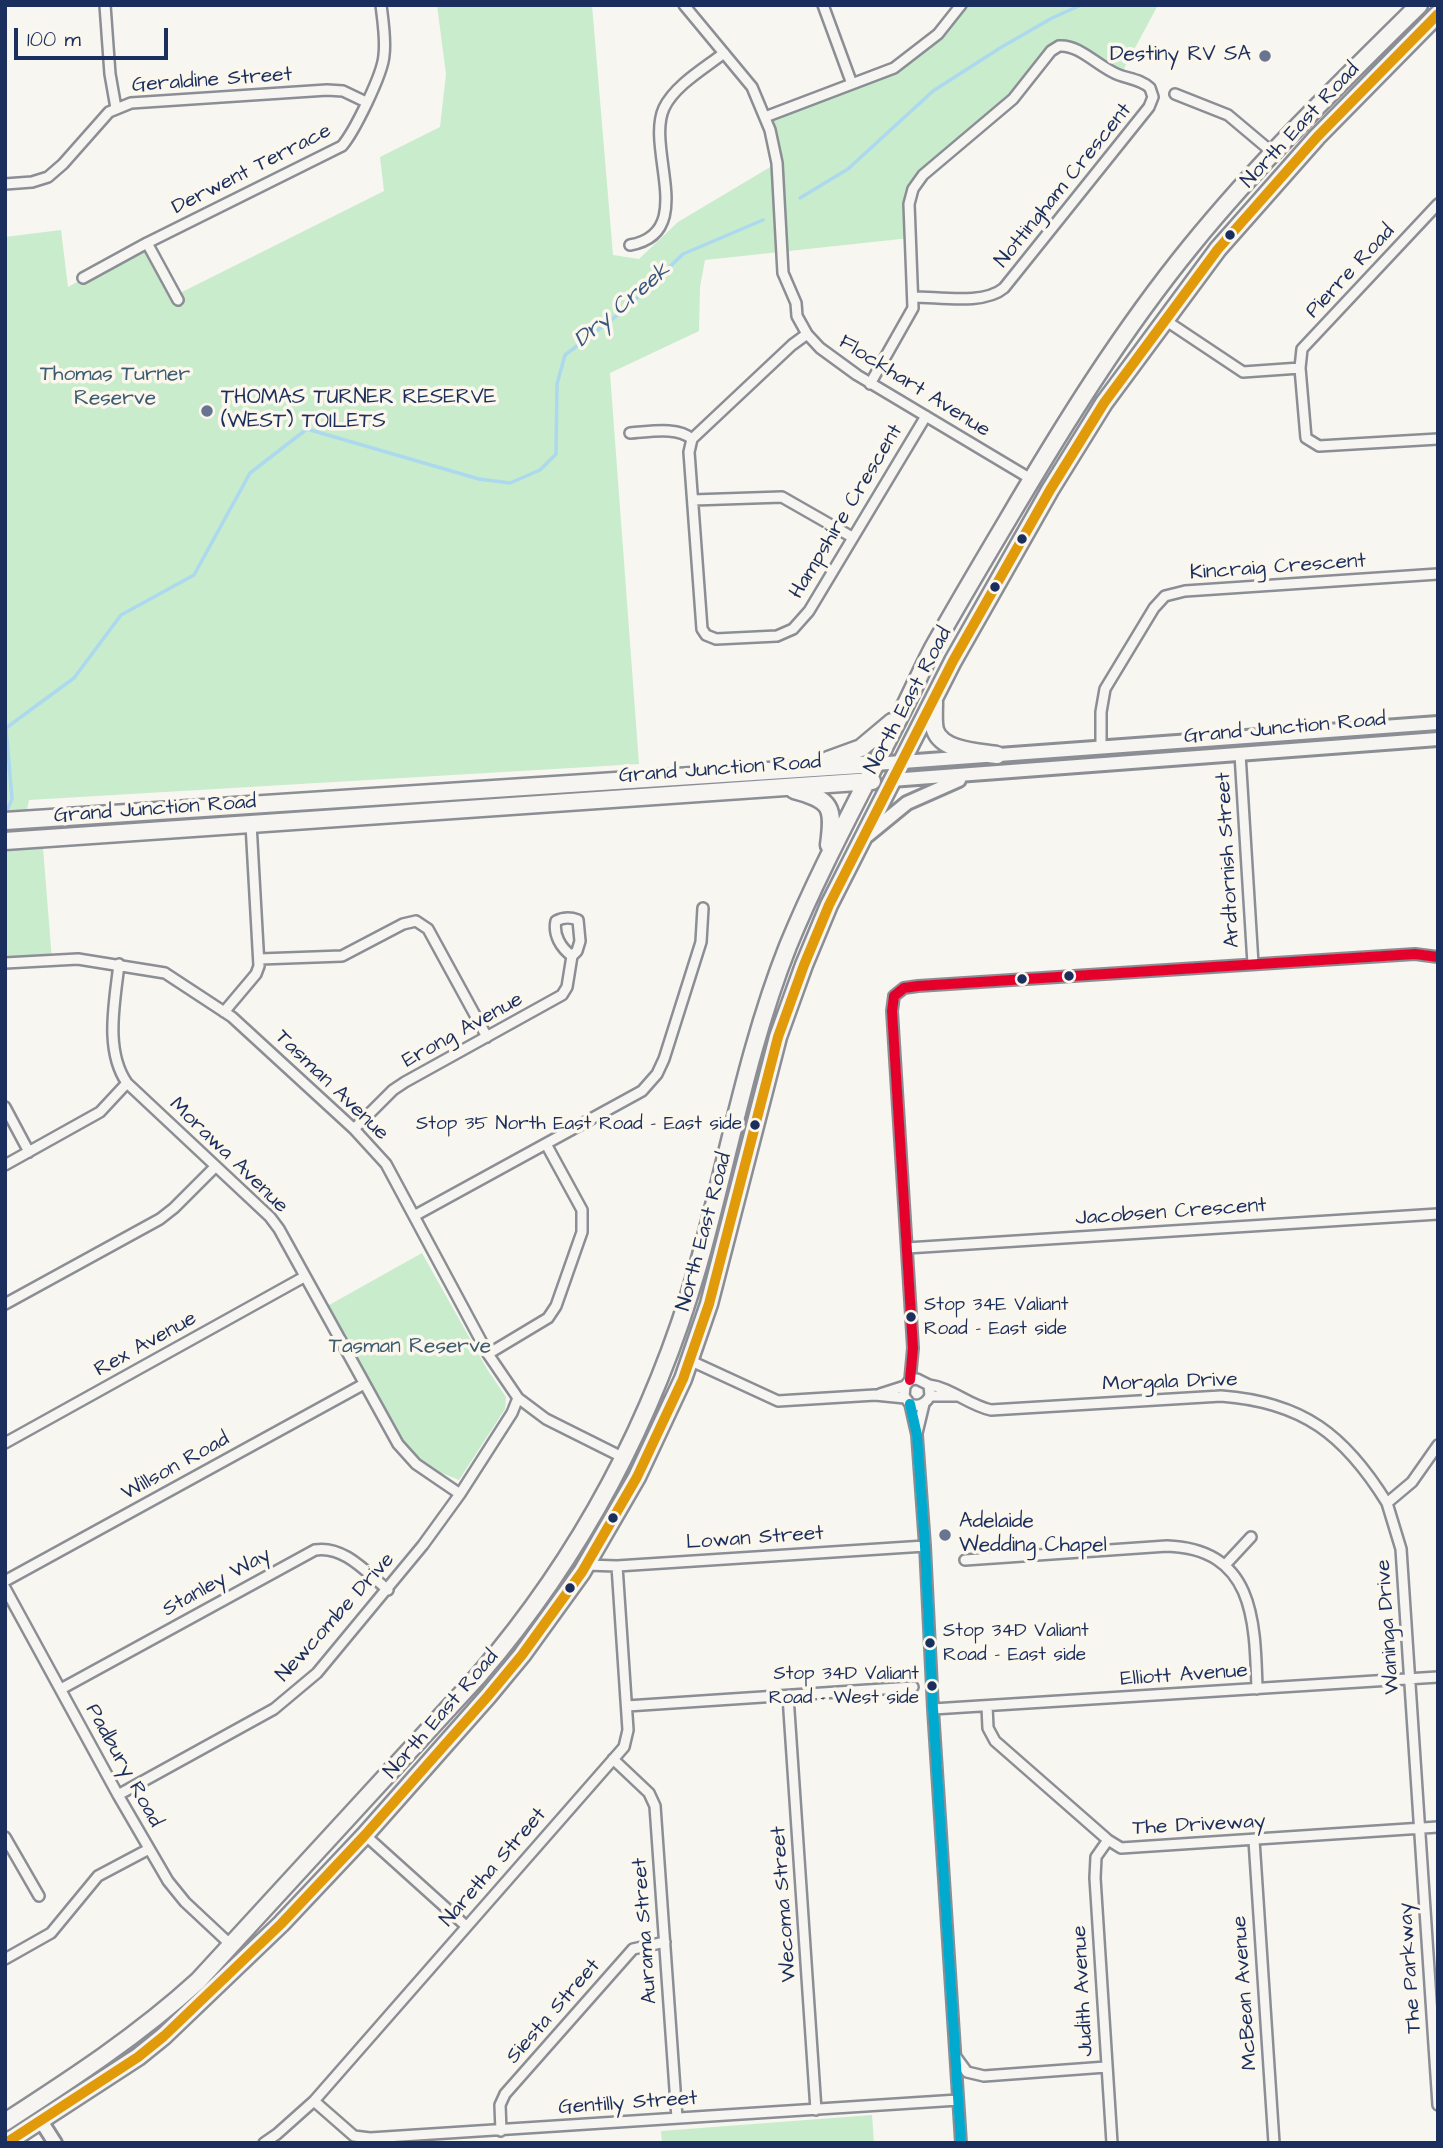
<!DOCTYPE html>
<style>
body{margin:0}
#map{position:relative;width:1443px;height:2148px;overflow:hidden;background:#f8f6f0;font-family:"Architects Daughter",sans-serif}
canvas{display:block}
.frame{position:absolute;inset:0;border:7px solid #1b2f5e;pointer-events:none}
.scale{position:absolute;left:14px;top:28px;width:154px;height:32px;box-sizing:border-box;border:4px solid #1b2f5e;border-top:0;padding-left:9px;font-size:21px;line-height:24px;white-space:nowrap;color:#1b2f5e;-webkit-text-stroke:5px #fbf7ec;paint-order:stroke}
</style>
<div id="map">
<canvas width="1443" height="2148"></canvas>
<div class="frame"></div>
<div class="scale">100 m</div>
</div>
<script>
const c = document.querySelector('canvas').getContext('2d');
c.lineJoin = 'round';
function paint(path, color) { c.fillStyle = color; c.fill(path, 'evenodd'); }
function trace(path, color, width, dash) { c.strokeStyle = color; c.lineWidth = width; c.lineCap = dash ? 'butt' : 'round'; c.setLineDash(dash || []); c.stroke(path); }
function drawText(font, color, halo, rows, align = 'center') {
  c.font = font + ' "Architects Daughter",sans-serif'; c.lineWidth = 7; c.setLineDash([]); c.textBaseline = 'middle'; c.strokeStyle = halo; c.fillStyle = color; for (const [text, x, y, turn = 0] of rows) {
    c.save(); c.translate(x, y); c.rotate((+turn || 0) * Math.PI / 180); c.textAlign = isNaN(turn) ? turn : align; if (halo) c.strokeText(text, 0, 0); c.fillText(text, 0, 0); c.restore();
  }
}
paint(new Path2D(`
 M437,5h155l21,250 26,4 39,-37 99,-59 -12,-46 141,-56 55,-56h197l-38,71 -59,-31 -36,41 -112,103 -3,49 -205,22 -5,27 -1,44 -89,42 29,391 -610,36 -4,19 -20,2v-584l56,-7 7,57 79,-44 29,52 208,-104 -4,-34 60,-30 6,-53z
 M43,848l9,112 -47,4v-113z
 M422,1253l65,116 19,28 -1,12 -46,71 -30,-12 -31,-24 -76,-135z
 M872,2115l2,28h-212l-1,-12z`), '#c8eccc');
trace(new Path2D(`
 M800,198l48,-29 85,-78 67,-43 52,-30 29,-13
 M5,815l7,-16 -6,-71 68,-50 47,-63 73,-40 56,-102 57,-44 172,50 31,4 30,-13 16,-16 1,-70 8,-29 63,-48 55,-53 80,-34`), '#add9ef', 3.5);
const street = new Path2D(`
 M105,5l5,69 6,34
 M684,5l68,82 18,43 7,33 6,110 13,30 1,13 10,18 13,14 37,27 174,104
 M823,5l29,79
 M1175,94l53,21 44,37
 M765,117l129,-49 44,-34 23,-29
 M5,184l27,-2 16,-5 15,-13 46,-52 22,-9 196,-13 16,1 23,11
 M147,243l31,57
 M630,245c68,-12 15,-96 34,-137 11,-23 41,-40 60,-55
 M83,278l64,-35 195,-97c12,-14 41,-72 42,-91 2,-16 -1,-33 -3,-50
 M1165,320l78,52 57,-4 6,70 13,8 119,-7
 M1300,368l2,-19 136,-145
 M870,384l43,-76 -4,-104 4,-15 10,-14 90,-76 38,-48 8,-5c21,-2 40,22 60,29 11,4 23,5 31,13l3,9 -4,10 -145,181c-20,17 -64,9 -90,9
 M630,433c19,-1 47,-7 62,6l100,-94 15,-11
 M692,439l-3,13 13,177 4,6 10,4 61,-3 16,-7 16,-18 117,-195
 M693,500l89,-3 70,40
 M1101,748v-36l4,-23 49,-81 11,-12 20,-5 253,-17
 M1240,754l13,210
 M260,959l82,-3 61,-32 13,-3 12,8 59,108
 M5,963l73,-4 87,14 67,44 122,112 32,35 102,190 30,44 28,21 78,39
 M119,964c-4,37 -15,86 8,119l143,134 9,12 119,215 18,20 44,30
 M224,1012l32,-38 3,-8 -8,-142
 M5,1107l24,45
 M354,1129l39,-39 12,-8 157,-87 5,-8 5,-31 5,-5 3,-10 -2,-21c-8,-3 -14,-3 -22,1 -3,14 5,27 16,35
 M5,1165l95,-53 27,-29
 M414,1216l228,-125 15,-17 7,-15 37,-117 2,-34
 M907,1248l531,-34
 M5,1304l155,-85 14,-11 41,-41
 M488,1354l60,-36 8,-12 26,-74v-22l-36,-66
 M689,1360l89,41 97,-6 30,3
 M910,1380l3,-32 -21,-337 2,-15 10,-8 14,-2 497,-32 23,3
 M929,1385c23,3 39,20 62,25l230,-14c82,6 124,39 166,107
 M880,1394l25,-8 5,-6 7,-1 12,6 1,11c-5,9 -12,11 -20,8l-6,-8 1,-10
 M930,1396h26
 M910,1404l7,31 8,111 8,163 28,434
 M917,1433l7,-29
 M5,1443l299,-166
 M1438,1445l-26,37 -25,21 14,46 37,556
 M965,1560l202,-14c87,3 88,74 90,143
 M586,1565l31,1 308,-20
 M1225,1565l26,-28
 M5,1581l359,-197
 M5,1588l113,207 50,86 17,21 46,43
 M61,1689l254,-139c29,-5 52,23 73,40
 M788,1696l28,414
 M627,1706l286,-19
 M987,1706l1,22 7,13 113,99 13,8 317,-21
 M933,1709l505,-32
 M613,1759l36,34 6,13 22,312
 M118,1795l156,-86 43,-36 106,-128 37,-51 52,-81 6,-15
 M365,1835l101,91
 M5,1837l34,59
 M1108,1840l-12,17 -1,21 17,265
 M1254,1840l20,303
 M5,1959l46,-26 47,-57 51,-27
 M956,2057l11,15 17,4 122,-9
 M314,2101l40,35 16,2 588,-38
 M501,2131l-1,-26 5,-11 128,-145 32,-7
 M264,2143l13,-9 37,-33 310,-354 4,-17 -11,-164`);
const secondary = new Path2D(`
 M875,764l563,-41
 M891,780l547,-41
 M868,835l39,-32 52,-23
 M41,2121l14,22`);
const highway = new Path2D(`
 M934,702c0,9 -1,20 1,28 7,21 43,22 62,25
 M828,760l33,-12 31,-26
 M794,790c38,10 40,17 35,55
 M5,821l870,-57
 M5,841l867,-60
 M5,2122c68,-44 134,-87 193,-141l281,-306c104,-121 175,-256 219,-409 30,-106 49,-217 90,-320 32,-78 73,-152 111,-228 12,-23 22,-47 34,-70 24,-43 49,-85 74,-127 56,-95 114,-189 184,-275 70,-86 149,-163 228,-241
 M6,2143l132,-86 26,-21 117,-112 84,-89 123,-139 34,-41 60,-83 55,-95 46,-98 26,-75 69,-267 26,-72 25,-60 124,-244 97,-171 54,-87 114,-154 99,-112 121,-123`);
trace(street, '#8b8e94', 14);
trace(secondary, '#8b8e94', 18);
trace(highway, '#8b8e94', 21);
trace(street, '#f6f5f1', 9);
trace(secondary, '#f6f5f1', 12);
trace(highway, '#f6f5f1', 16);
trace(new Path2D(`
 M6,2143l132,-86 26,-21 117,-112 84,-89 123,-139 34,-41 60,-83 55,-95 46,-98 26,-75 69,-267 26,-72 25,-60 124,-244 97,-171 54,-87 114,-154 99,-112 121,-123`), '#e19a09', 10);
trace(new Path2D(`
 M910,1380l3,-32 -21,-337 2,-15 10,-8 14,-2 497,-32 23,3`), '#e4002b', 10);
trace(new Path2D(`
 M910,1404l7,31 8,111 8,163 28,434`), '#00a9ce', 10);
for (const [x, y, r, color] of [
 [1265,56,7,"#687591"],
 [1230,235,6,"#1b2f5e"],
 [207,411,7,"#687591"],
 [1022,539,6,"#1b2f5e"],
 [995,587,6,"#1b2f5e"],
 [1069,976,6,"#1b2f5e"],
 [1022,979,6,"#1b2f5e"],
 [755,1125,6,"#1b2f5e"],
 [911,1317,6,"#1b2f5e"],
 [613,1518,6,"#1b2f5e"],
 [945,1535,7,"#687591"],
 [570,1588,6,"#1b2f5e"],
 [930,1643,6,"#1b2f5e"],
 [932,1686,6,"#1b2f5e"]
]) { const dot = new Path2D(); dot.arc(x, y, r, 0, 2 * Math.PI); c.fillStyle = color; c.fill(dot); trace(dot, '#fbf7ec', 2.5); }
drawText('19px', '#1b2f5e', '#fbf7ec', [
 ["Stop 35 North East Road - East side",742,1125],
 ["Stop 34E Valiant",924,1306,"left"],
 ["Road - East side",924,1330,"left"],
 ["Stop 34D Valiant",943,1632,"left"],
 ["Road - East side",943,1656,"left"],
 ["Stop 34D Valiant",919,1675],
 ["Road - West side",919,1699]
], 'right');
drawText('21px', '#1b2f5e', '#fbf7ec', [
 ["Destiny RV SA",1251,56,"right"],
 ["THOMAS TURNER RESERVE",221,399],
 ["(WEST) TOILETS",221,423],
 ["Adelaide",959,1523],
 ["Wedding Chapel",959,1547]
], 'left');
drawText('21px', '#1b2f5e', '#fbf7ec', [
 ["Geraldine Street",212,81,-4],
 ["North East Road",1301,126,-47],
 ["Derwent Terrace",252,170,-27],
 ["Nottingham Crescent",1064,186,-51],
 ["Pierre Road",1351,272,-47],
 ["Flockhart Avenue",914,387,32],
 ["Hampshire Crescent",847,512,-59],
 ["Kincraig Crescent",1278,568,-4],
 ["North East Road",909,701,-62],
 ["Grand Junction Road",1285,729,-5],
 ["Grand Junction Road",720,770,-4],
 ["Grand Junction Road",155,810,-4],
 ["Ardtornish Street",1229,860,-93],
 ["Erong Avenue",463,1031,-29],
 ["Tasman Avenue",331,1086,44],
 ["Morawa Avenue",228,1156,44],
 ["Jacobsen Crescent",1171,1213,-4],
 ["North East Road",705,1232,-75],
 ["Rex Avenue",146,1345,-29],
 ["Morgala Drive",1170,1383,-2],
 ["Willson Road",176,1467,-29],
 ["Lowan Street",755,1539,-4],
 ["Stanley Way",217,1583,-29],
 ["Newcombe Drive",336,1618,-48],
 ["Waninga Drive",1389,1627,-94],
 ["Elliott Avenue",1184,1676,-4],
 ["North East Road",442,1715,-49],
 ["Padbury Road",123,1766,61],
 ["The Driveway",1199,1826,-3],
 ["Naretha Street",494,1868,-49],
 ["Wecoma Street",785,1904,-94],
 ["Aurama Street",646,1931,-94],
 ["The Parkway",1411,1968,-94],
 ["Judith Avenue",1084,1991,-93],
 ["McBean Avenue",1246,1993,-94],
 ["Siesta Street",554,2012,-49],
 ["Gentilly Street",628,2104,-4]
]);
drawText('21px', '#3c5c72', '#fbf7ec', [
 ["Thomas Turner",115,376],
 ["Reserve",115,400],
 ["Tasman Reserve",410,1348]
]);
drawText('italic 23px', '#385682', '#fbf7ec', [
 ["Dry Creek",623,306,-40]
]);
</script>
